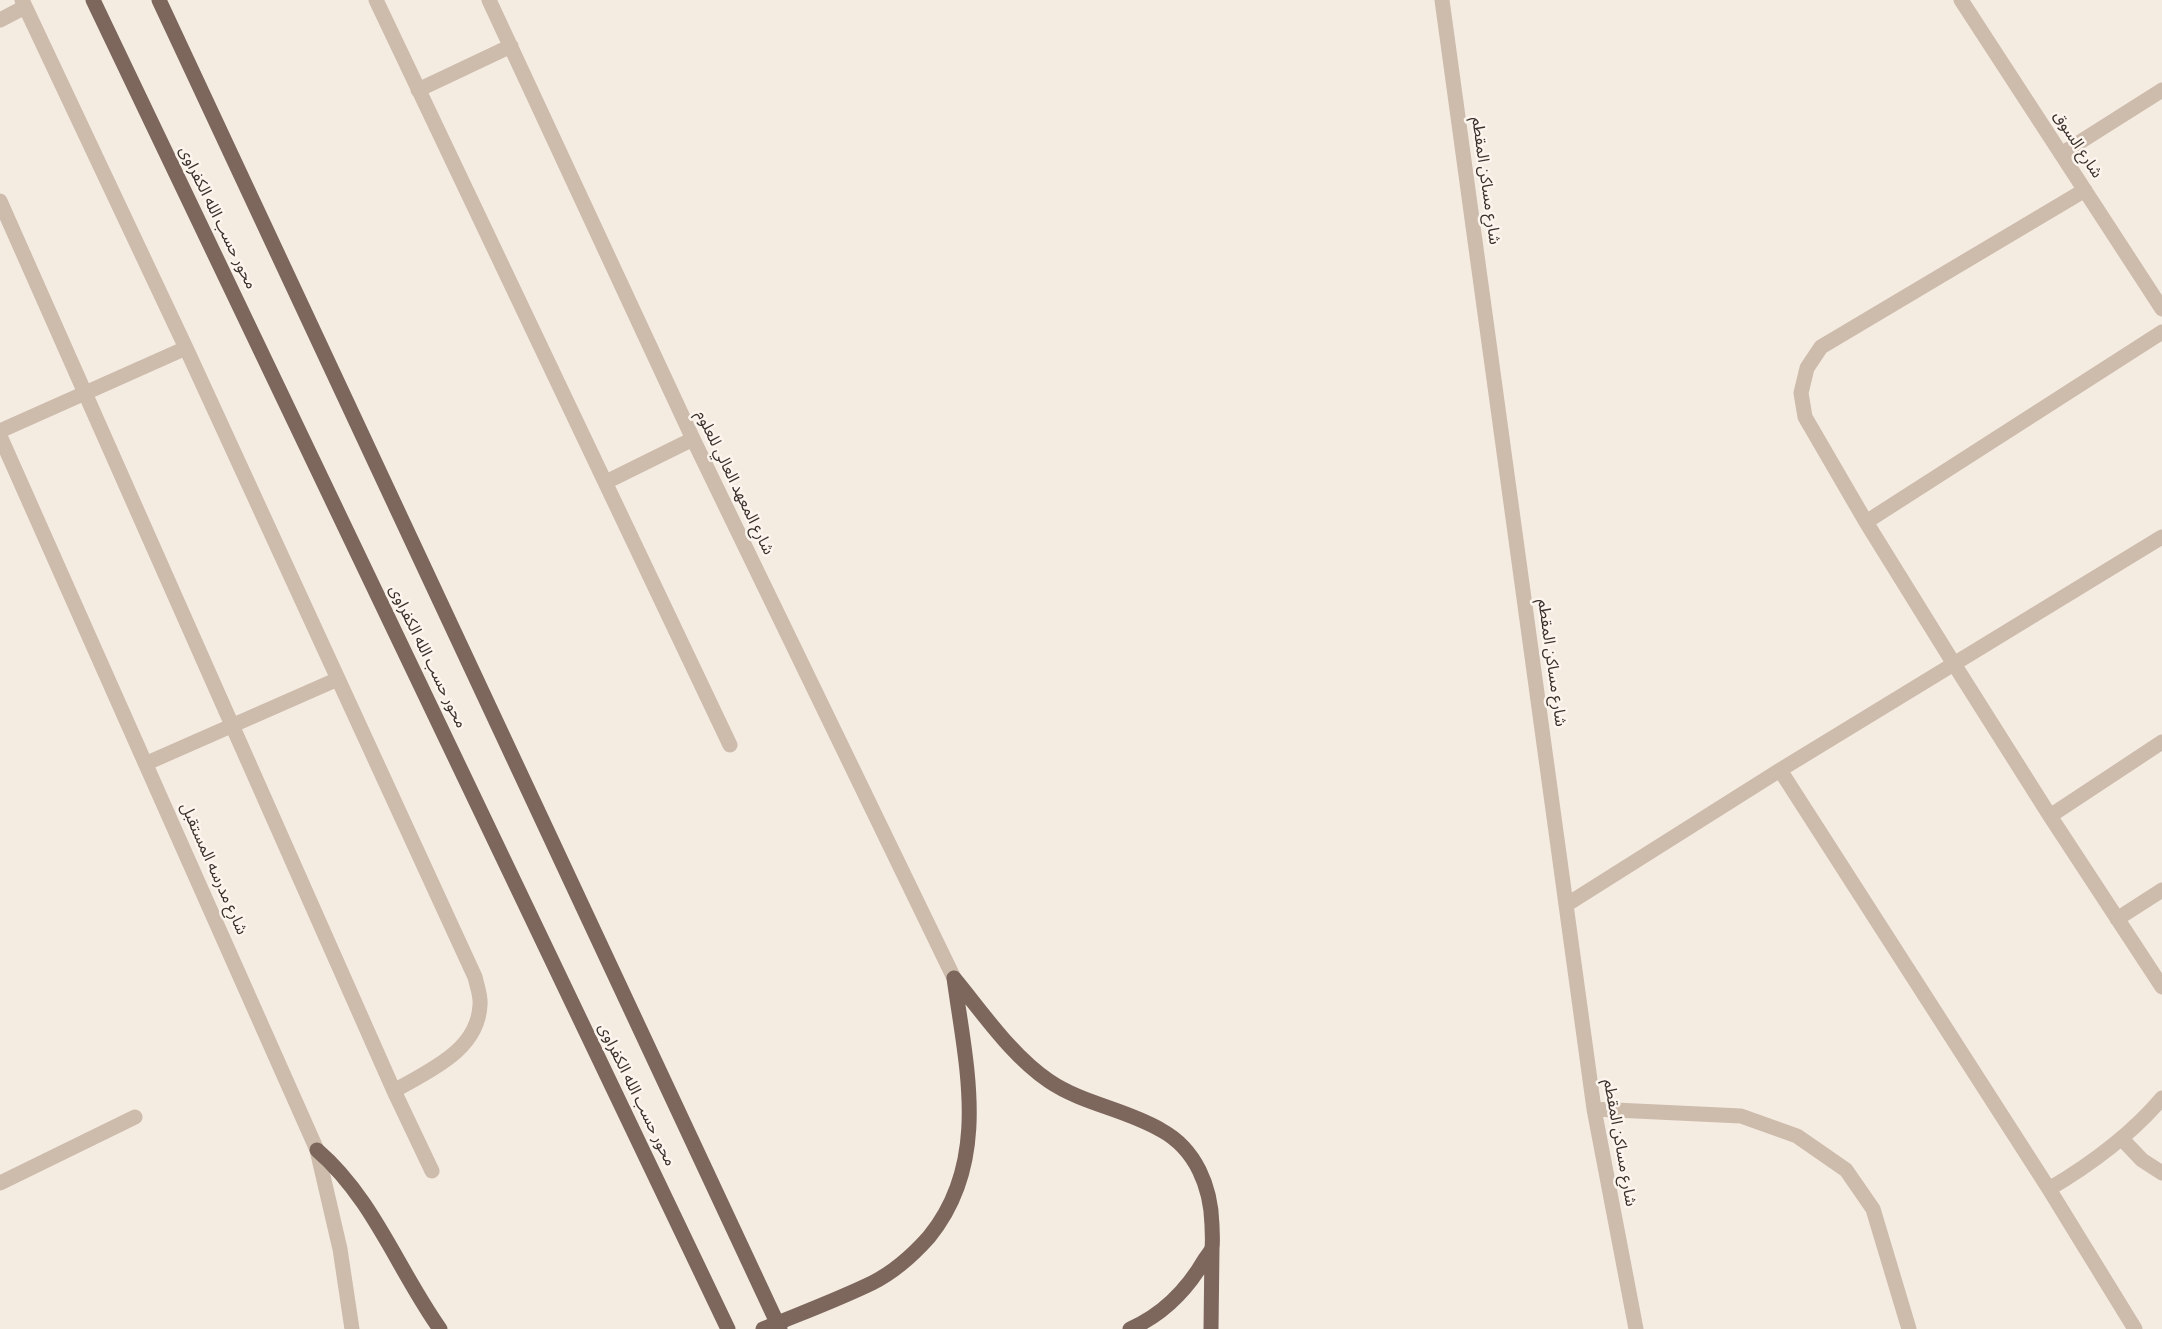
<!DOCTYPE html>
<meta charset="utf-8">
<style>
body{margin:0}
canvas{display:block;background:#f4ebe1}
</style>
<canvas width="2162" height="1329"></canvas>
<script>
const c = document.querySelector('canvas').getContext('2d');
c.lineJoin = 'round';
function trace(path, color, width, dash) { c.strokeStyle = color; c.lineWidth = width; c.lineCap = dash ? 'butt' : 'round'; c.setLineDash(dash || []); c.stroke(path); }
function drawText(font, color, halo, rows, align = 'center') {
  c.font = font + ' "Titillium Web","Noto Sans Arabic",sans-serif'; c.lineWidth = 5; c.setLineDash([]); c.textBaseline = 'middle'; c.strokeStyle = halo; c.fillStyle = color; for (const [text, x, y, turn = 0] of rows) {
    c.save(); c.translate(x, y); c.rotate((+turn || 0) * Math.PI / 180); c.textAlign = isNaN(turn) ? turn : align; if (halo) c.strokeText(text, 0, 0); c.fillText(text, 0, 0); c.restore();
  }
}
trace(new Path2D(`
 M22,0l164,348 289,629c2,9 6,19 5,28 -2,46 -52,66 -86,86
 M376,0l354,745
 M489,0l204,439 261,539
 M1442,0l152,1109 42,220
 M1961,0l201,309
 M0,20l25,-13
 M418,90l93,-44
 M2061,154l101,-64
 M2085,190l-264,157 -14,21 -6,25 4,24 61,105 88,142 96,152 112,171
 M0,201l394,890 38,80
 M0,431l186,-83
 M0,436l317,714 23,99 12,80
 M606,482l87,-43
 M1866,522l296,-190
 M147,763l191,-84
 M1780,770l269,419 86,140
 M2050,816l112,-74
 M1566,905l214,-135 382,-233
 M2117,919l45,-29
 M1594,1109l147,7 56,20 49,34 27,39 36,120
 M2122,1139l20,21 20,13
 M0,1183l135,-66
 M2049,1189c42,-25 81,-53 113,-91`), '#cdbbac', 15);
trace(new Path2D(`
 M93,0l635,1329
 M954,978c29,35 57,77 95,103 34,23 76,28 112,49 35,19 50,57 51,95 0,7 1,16 0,23 -1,3 -5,8 -7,11 -18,31 -43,56 -75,70
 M317,1150c56,48 81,120 123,179
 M763,1329c36,-15 74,-29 109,-46 22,-11 41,-28 57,-46 62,-76 37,-171 25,-259
 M1211,1329l1,-81`), '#7d675c', 15);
trace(new Path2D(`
 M159,0l621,1329`), '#7d675c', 15);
drawText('16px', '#3b302b', '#fbf5ee', [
 ["شارع السوق",2077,145,57],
 ["شارع مساكن المقطم",1485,181,82],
 ["محور حسب الله الكفراوى",217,218,64],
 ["شارع المعهد العالي للعلوم",734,483,64],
 ["محور حسب الله الكفراوى",427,657,64],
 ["شارع مساكن المقطم",1551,663,82],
 ["شارع مدرسه المستقبل",213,869,66],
 ["محور حسب الله الكفراوى",636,1095,64],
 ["شارع مساكن المقطم",1619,1143,80]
]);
</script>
